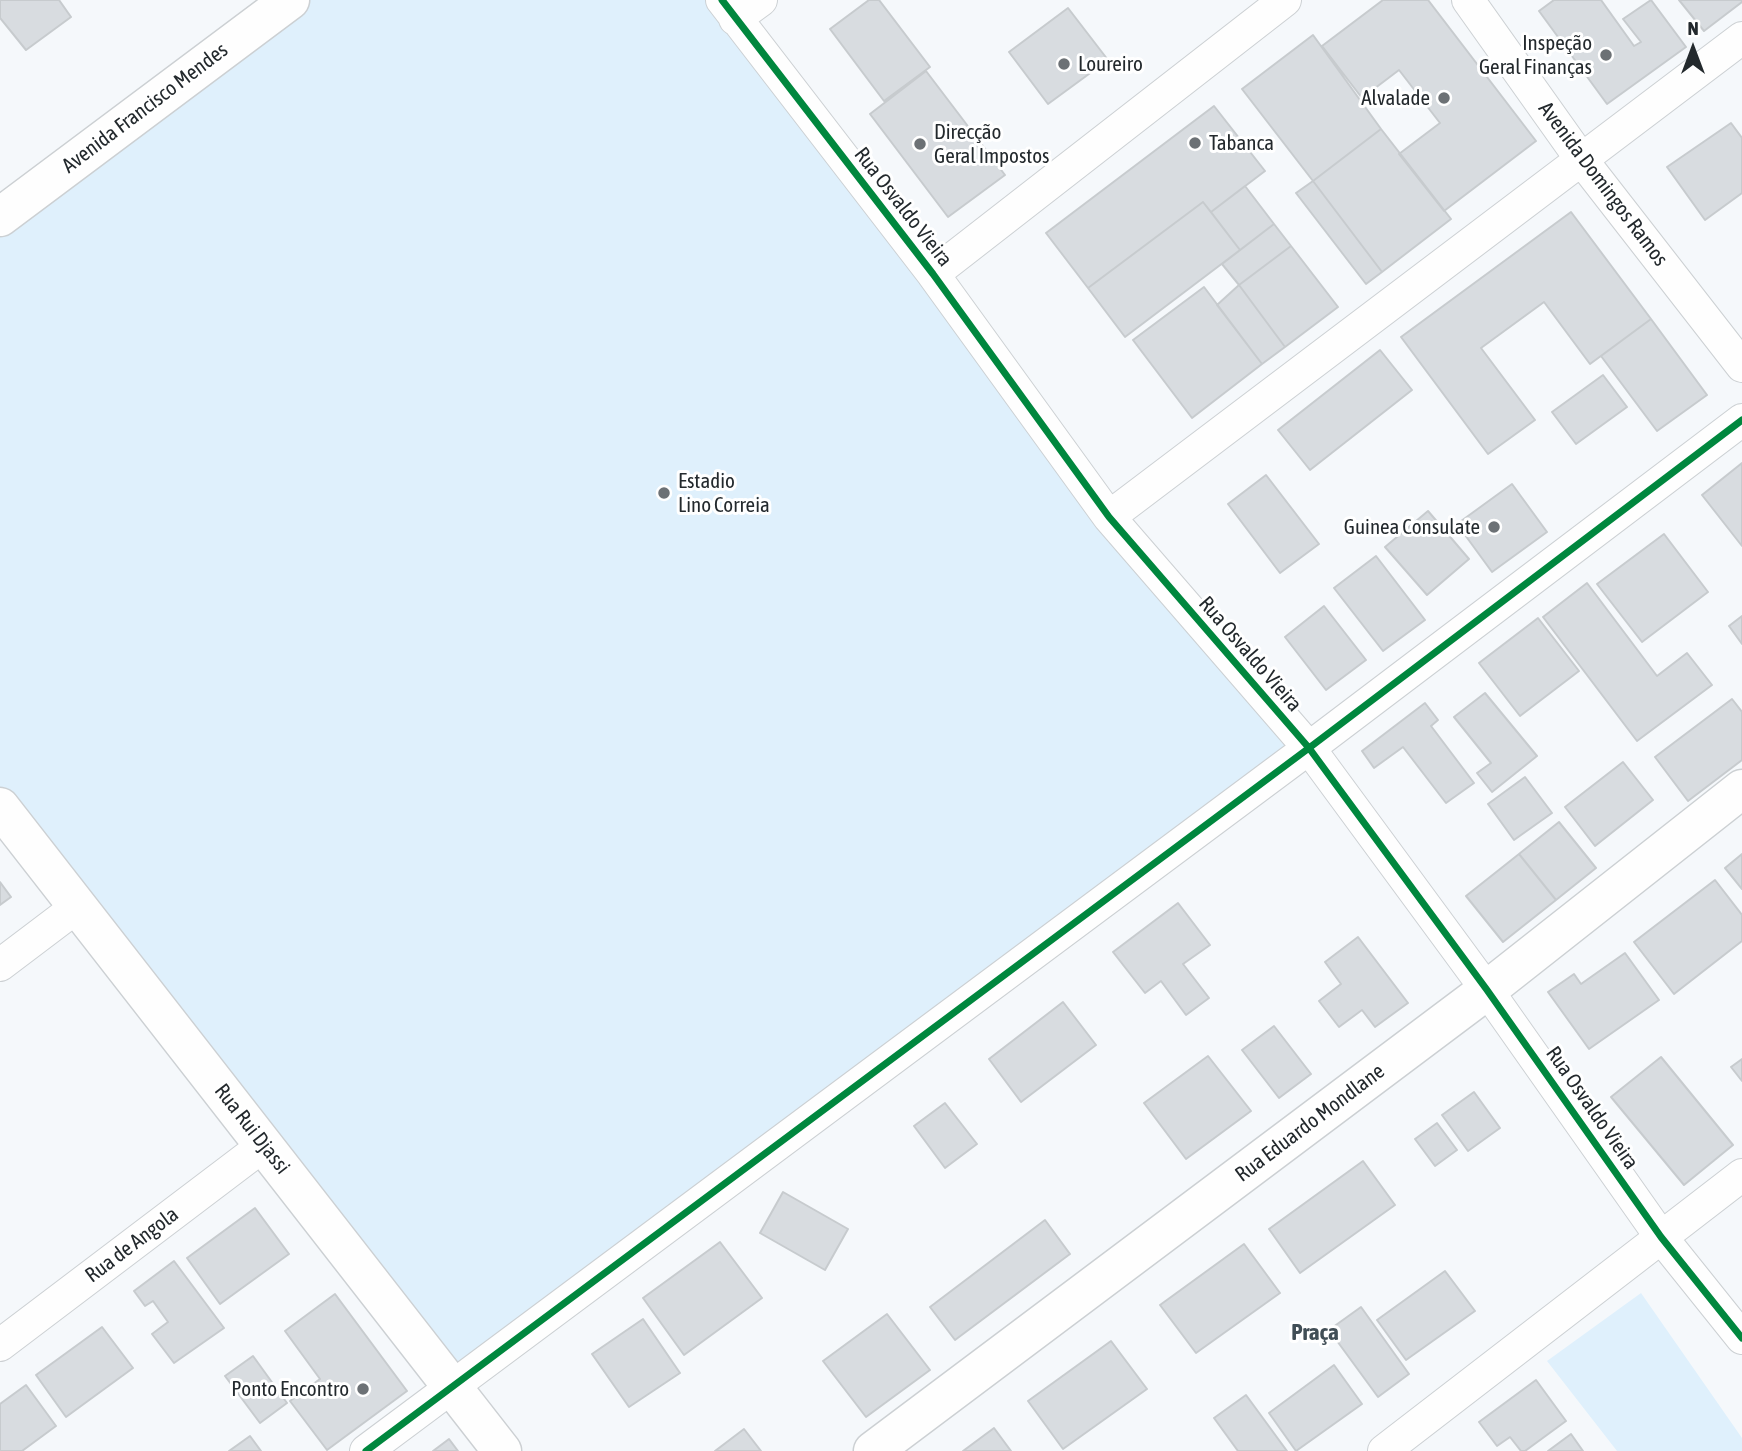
<!DOCTYPE html>
<meta charset="utf-8">
<style>
body{margin:0}
#map{position:relative;width:1742px;height:1451px;overflow:hidden;background:#f5f8fb;font-family:"Asap Condensed",sans-serif}
canvas{display:block}
.north{position:absolute;left:1658px;top:14px;width:70px;height:70px;-webkit-text-stroke:5px #fff;paint-order:stroke;rotate:0deg;font-size:19px;font-weight:700;line-height:28px;text-align:center;color:#23292d}
.north::after{content:'';display:block;margin:auto;width:24px;height:32px;background:#23292d;clip-path:polygon(50% 0,100% 100%,50% 72%,0 100%)}
</style>
<div id="map">
<canvas width="1742" height="1451"></canvas>
<div class="north">N</div>
</div>
<script>
const c = document.querySelector('canvas').getContext('2d');
c.lineJoin = 'round';
function paint(path, color) { c.fillStyle = color; c.fill(path, 'evenodd'); }
function trace(path, color, width, dash) { c.strokeStyle = color; c.lineWidth = width; c.lineCap = dash ? 'butt' : 'round'; c.setLineDash(dash || []); c.stroke(path); }
function drawText(font, color, halo, rows, align = 'center') {
  c.font = font + ' "Asap Condensed",sans-serif'; c.lineWidth = 6; c.setLineDash([]); c.textBaseline = 'middle'; c.strokeStyle = halo; c.fillStyle = color; for (const [text, x, y, turn = 0] of rows) {
    c.save(); c.translate(x, y); c.rotate((+turn || 0) * Math.PI / 180); c.textAlign = isNaN(turn) ? turn : align; if (halo) c.strokeText(text, 0, 0); c.fillText(text, 0, 0); c.restore();
  }
}
paint(new Path2D(`
 M293,0h441l567,748 -848,638 -453,-579v-586z
 M1641,1293l101,145v13h-125l-70,-90z`), '#dff0fc');
const building = new Path2D(`
 M0,0h59l12,17 -45,33 -26,-32z
 M869,0h10l51,67 -46,34 -54,-72z
 M1383,0h45l108,141 -92,70 -45,-57 41,-31 -41,-53 -37,28 -40,-52z
 M1554,0h47l33,46 7,-4 -18,-23 28,-19 35,47 -79,57 -68,-93z
 M1679,0h63v2l-38,29z
 M1068,8l40,52 -60,44 -39,-52z
 M1313,35l68,94 -68,52 -71,-92z
 M926,71l79,104 -57,42 -78,-103z
 M1214,106l51,65 -54,41 -8,-10 -115,86 -42,-55z
 M1731,123l11,15v55l-37,27 -38,-53z
 M1381,129l70,90 -69,53 -69,-91z
 M1313,181l69,91 -16,12 -70,-91z
 M1245,186l29,38 -34,26 -29,-38z
 M1203,202l37,48 -115,87 -37,-49z
 M1571,212l80,107 -61,45 -46,-62 -63,46 54,72 -47,34 -87,-117z
 M1274,224l17,22 -52,39 -17,-21z
 M1291,246l47,61 -53,40 -46,-62z
 M1239,285l46,62 -23,17 -45,-59z
 M1204,287l58,77 -70,54 -59,-78z
 M1651,319l56,76 -50,36 -56,-75z
 M1380,350l32,40 -102,80 -32,-40z
 M1603,375l24,32 -51,37 -24,-32z
 M1742,463v83l-40,-51z
 M1266,475l53,69 -39,29 -52,-69z
 M1512,484l35,48 -55,40 -35,-48z
 M1428,511l41,48 -42,36 -42,-48z
 M1664,534l44,58 -66,50 -45,-58z
 M1376,556l49,64 -42,31 -49,-63z
 M1587,583l70,93 30,-23 25,32 -75,56 -94,-124z
 M1324,606l42,54 -40,30 -41,-53z
 M1742,616v28l-13,-18z
 M1538,618l41,53 -59,45 -41,-53z
 M1485,693l52,63 -45,36 -15,-19 14,-10 -37,-46z
 M1732,699l10,13v48l-54,41 -33,-44z
 M1425,703l13,17 -7,6 43,57 -28,20 -43,-56 -29,21 -12,-17z
 M1623,762l30,38 -58,46 -30,-39z
 M1525,777l27,36 -38,27 -26,-36z
 M1559,822l37,46 -40,32 -37,-46z
 M1519,854l37,46 -53,42 -37,-46z
 M1742,854v35l-17,-21z
 M1715,880l27,35v26l-68,53 -40,-52z
 M0,882l11,15 -11,8z
 M1178,903l32,42 -27,19 26,34 -23,17 -25,-34 -16,12 -32,-41z
 M1358,937l50,66 -33,24 -13,-17 -23,17 -20,-26 22,-17 -16,-22z
 M1625,953l34,47 -70,49 -41,-57 26,-18 7,10z
 M1063,1002l33,43 -75,57 -32,-43z
 M1274,1026l37,48 -32,24 -37,-48z
 M1208,1056l43,55 -65,48 -42,-56z
 M1661,1057l72,88 -49,40 -73,-88z
 M1742,1059v22l-11,-14z
 M1474,1092l26,36 -32,23 -26,-36z
 M945,1103l32,41 -32,24 -31,-42z
 M1437,1123l20,27 -22,16 -20,-27z
 M1363,1161l32,44 -95,68 -31,-44z
 M783,1192l65,37 -23,41 -65,-37z
 M255,1208l34,46 -69,50 -33,-46z
 M1045,1220l25,34 -115,86 -25,-33z
 M720,1242l42,56 -78,57 -41,-57z
 M1244,1244l36,49 -84,60 -36,-48z
 M174,1261l50,67 -50,35 -22,-29 16,-12 -15,-21 -8,5 -11,-15z
 M1445,1271l30,40 -69,49 -29,-40z
 M335,1294l72,97 -80,59 -37,-49 30,-22 -35,-48z
 M1361,1307l48,67 -31,23 -49,-67z
 M887,1314l43,56 -64,47 -43,-56z
 M643,1319l37,54 -51,34 -37,-53z
 M102,1327l31,41 -67,49 -30,-42z
 M1111,1341l36,48 -84,60 -35,-48z
 M253,1356l34,47 -27,20 -35,-47z
 M1334,1365l28,39 -66,47 -27,-38z
 M1536,1380l30,41 -41,30h-4l-11,-14 -13,9 -18,-24z
 M26,1385l30,41 -34,25h-22v-47z
 M1246,1395l41,56h-49l-24,-33z
 M994,1428l17,23h-48z
 M744,1429l17,22h-46z
 M1571,1434l12,17h-35z
 M250,1436l11,15h-32z
 M449,1439l9,12h-25z`);
paint(building, '#d8dce0');
trace(building, '#c7cbce', 2);
const minor = new Path2D(`
 M722,0l211,274 176,243 200,231 178,242 174,247 81,101
 M1468,0l113,159 161,207
 M735,19l26,-19
 M933,274l352,-274
 M1109,517l633,-479
 M0,965l78,-59
 M0,1345l264,-200
 M366,1451l943,-703 433,-328
 M1384,1451l358,-276`);
const tertiary = new Path2D(`
 M0,807l502,644
 M873,1451l614,-461 255,-201`);
const secondary = new Path2D(`
 M0,217l290,-217`);
trace(minor, '#ccd0d3', 34);
trace(tertiary, '#ccd0d3', 41);
trace(secondary, '#ccd0d3', 41);
trace(minor, '#fefefe', 32);
trace(tertiary, '#fefefe', 38);
trace(secondary, '#fefefe', 38);
trace(new Path2D(`
 M722,0l211,274 176,243 200,231 178,242 174,247 81,101
 M366,1451l943,-703 433,-328`), '#00873e', 7);
for (const [x, y, r, color] of [
 [1606,55,7,"#6c7175"],
 [1064,64,7,"#6c7175"],
 [1444,98,7,"#6c7175"],
 [1195,143,7,"#6c7175"],
 [920,144,7,"#6c7175"],
 [664,493,7,"#6c7175"],
 [1494,527,7,"#6c7175"],
 [363,1389,7,"#6c7175"]
]) { const dot = new Path2D(); dot.arc(x, y, r, 0, 2 * Math.PI); c.fillStyle = color; c.fill(dot); trace(dot, '#fff', 2.5); }
drawText('21px', '#23292d', '#fff', [
 ["Inspeção",1592,43],
 ["Geral Finanças",1592,67],
 ["Loureiro",1078,64,"left"],
 ["Alvalade",1430,98],
 ["Direcção",934,132,"left"],
 ["Geral Impostos",934,156,"left"],
 ["Tabanca",1209,143,"left"],
 ["Estadio",678,481,"left"],
 ["Lino Correia",678,505,"left"],
 ["Guinea Consulate",1480,527],
 ["Ponto Encontro",349,1389]
], 'right');
drawText('21px', '#23292d', '#fff', [
 ["Avenida Francisco Mendes",145,108,-37],
 ["Avenida Domingos Ramos",1603,184,53],
 ["Rua Osvaldo Vieira",903,207,52],
 ["Rua Osvaldo Vieira",1250,654,49],
 ["Rua Osvaldo Vieira",1592,1108,55],
 ["Rua Eduardo Mondlane",1310,1123,-37],
 ["Rua Rui Djassi",252,1129,52],
 ["Rua de Angola",132,1245,-37]
]);
drawText('bold 23px', '#414e56', '#fff', [
 ["Praça",1315,1333]
]);
</script>
